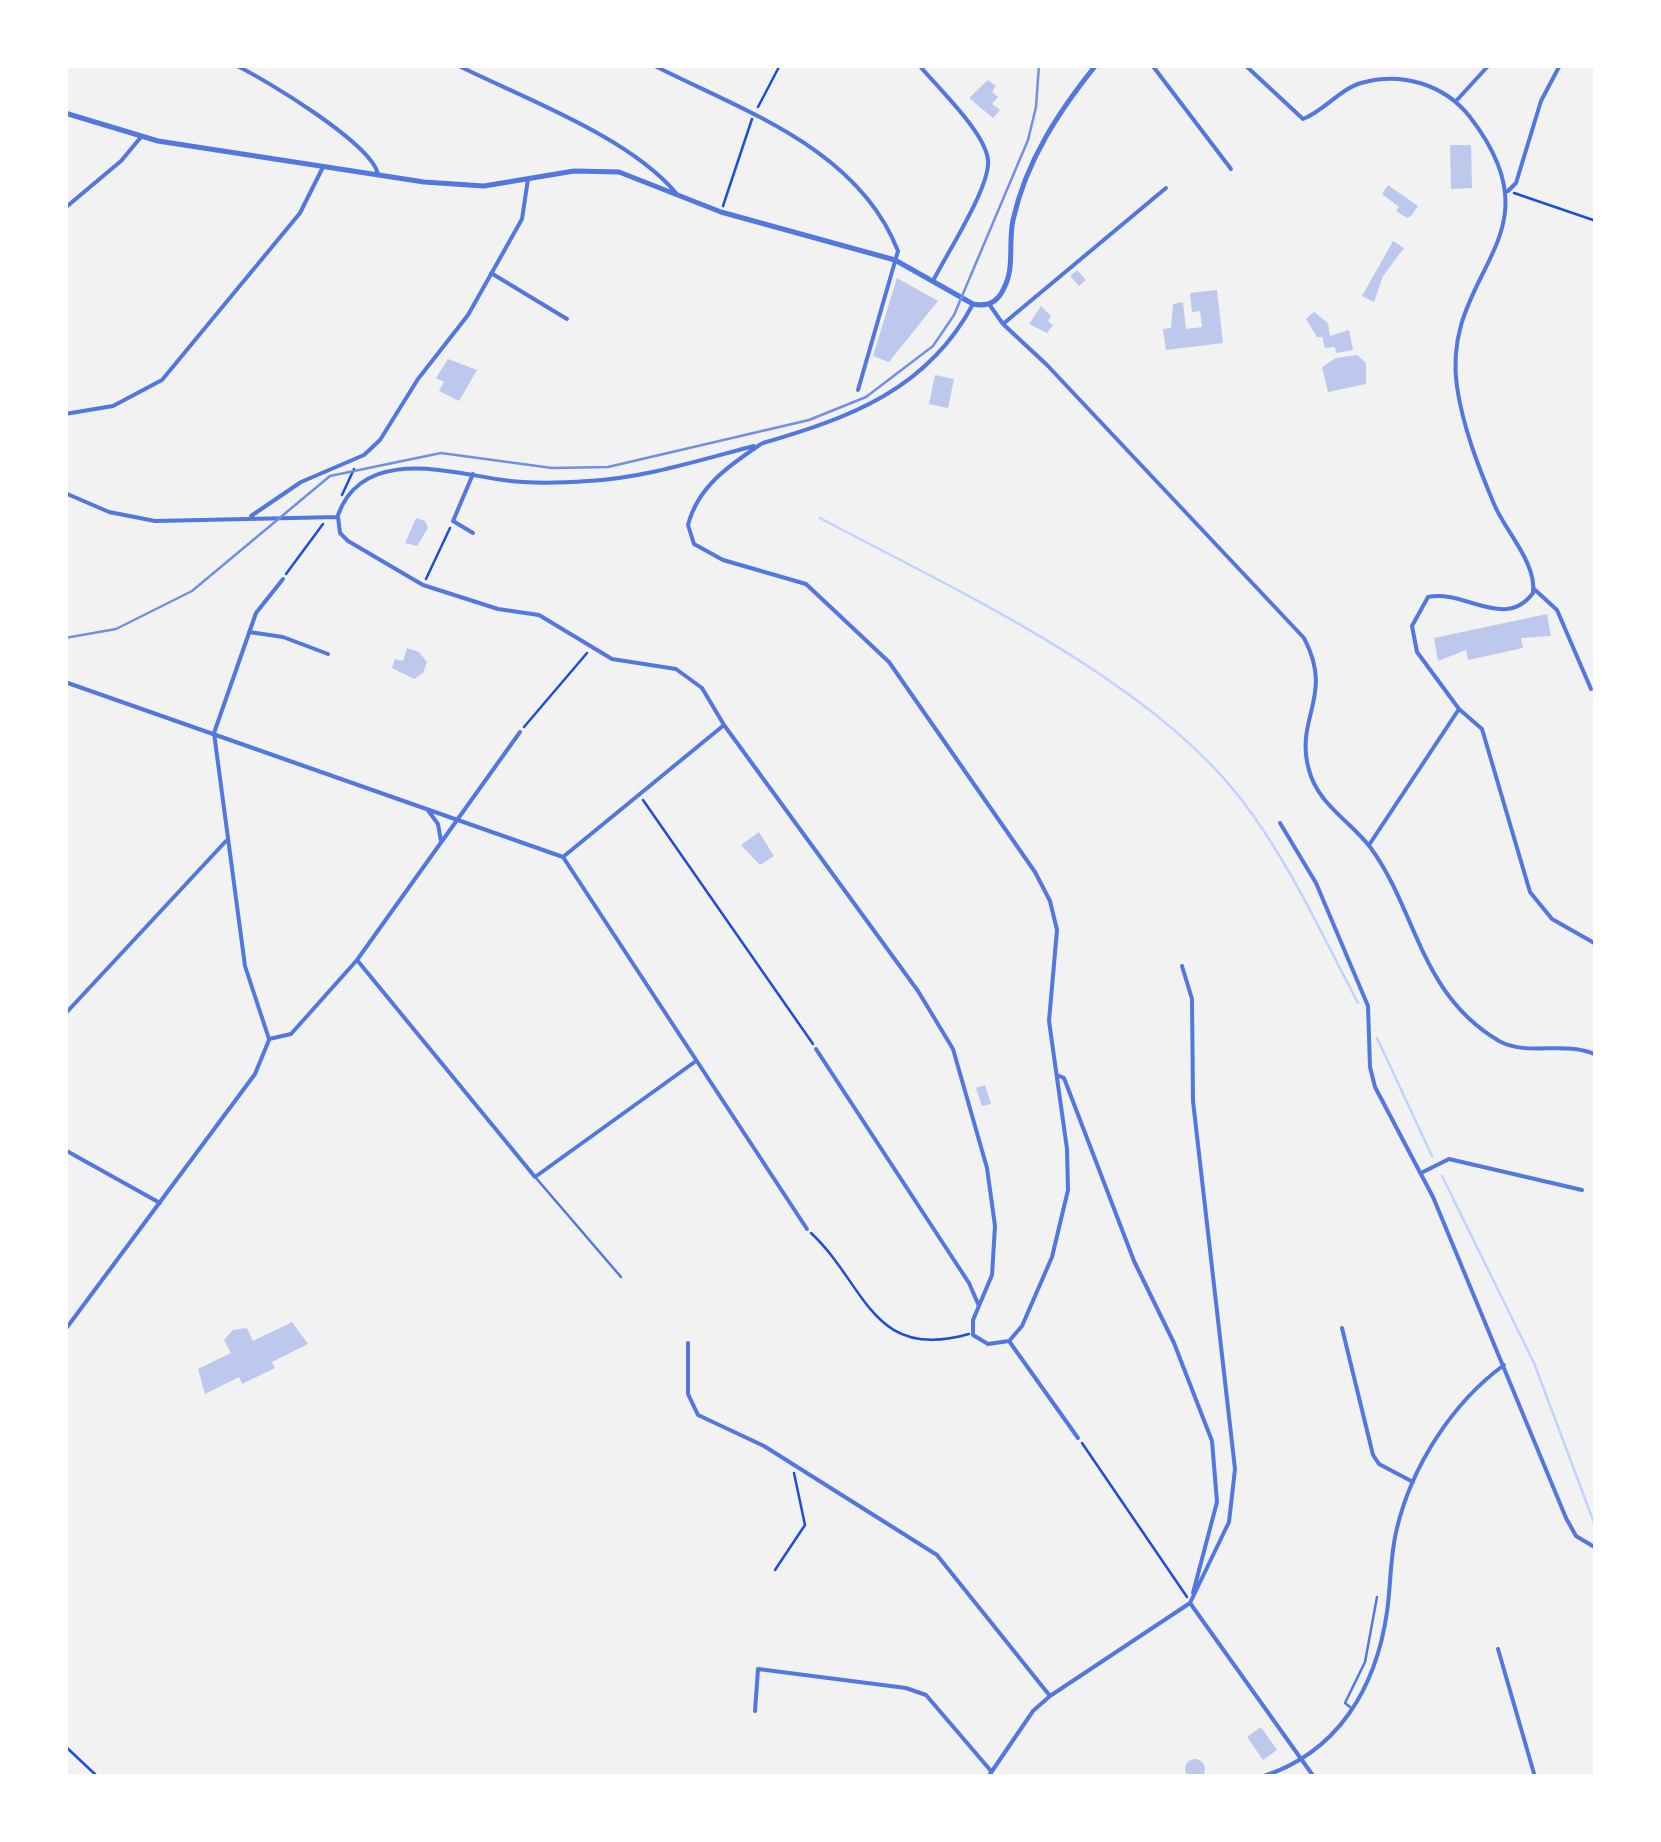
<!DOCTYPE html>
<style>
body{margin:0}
#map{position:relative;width:1661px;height:1842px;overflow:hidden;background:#f2f2f2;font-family:"Open Sans",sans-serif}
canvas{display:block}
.frame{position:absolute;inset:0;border:68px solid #fff;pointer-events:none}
</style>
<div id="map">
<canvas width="1661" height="1842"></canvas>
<div class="frame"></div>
</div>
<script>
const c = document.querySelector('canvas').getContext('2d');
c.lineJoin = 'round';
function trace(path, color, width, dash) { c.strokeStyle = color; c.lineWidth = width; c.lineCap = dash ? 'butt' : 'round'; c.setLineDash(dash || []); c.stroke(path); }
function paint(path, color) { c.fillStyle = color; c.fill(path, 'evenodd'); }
trace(new Path2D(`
 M820,518c135,72 328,160 421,281 49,64 80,134 117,204
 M1377,1038l55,118
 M1442,1176l92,187 62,165`), '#bfd3fe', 2.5);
paint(new Path2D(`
 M988,80l8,6 -4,6 6,5 -6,7 8,6 -7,8 -24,-20z
 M1450,145h21l1,43 -21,1z
 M1388,185l30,21 -7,10 -4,2 -11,-7 3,-4 -17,-13z
 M1393,241l11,7 -21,28 -9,26 -12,-6z
 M1077,270l9,10 -7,6 -9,-10z
 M897,278l41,23 -49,61 -16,-6z
 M1217,290l6,53 -57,7 -3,-21 8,-1 2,-24 10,-2 3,27 16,-2 -2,-16 -8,1 -2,-19z
 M1041,306l10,10 -3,5 5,4 -6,8 -18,-9z
 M1314,312l14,11 2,13 19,-6 4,20 -17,3 -1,-6 -10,1 -3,-11h-5l-11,-18z
 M1357,355l9,8v21l-38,8 -6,-25 14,-9z
 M448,359l29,11 -18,31 -20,-10 5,-9 -8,-4z
 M935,375l19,4 -6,29 -19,-4z
 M416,518l9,3 3,7 -11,18 -12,-3z
 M1547,614l4,22 -30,2 2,10 -55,12 -2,-10 -28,11 -4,-23z
 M407,648l12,4 8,10 -4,11 -9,6 -22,-11 3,-9 8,2z
 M759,832l15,24 -14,9 -19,-20z
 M985,1085l6,19 -9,2 -6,-18z
 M292,1322l16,22 -36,18 3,6 -33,16 -3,-7 -34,17 -7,-25 33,-16 -7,-13 9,-10 14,-2 6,13z
 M1261,1727l16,23 -14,10 -16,-23z
 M1185 1769a10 10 0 1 1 20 0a10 10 0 1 1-20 0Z`), '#bdc9ec');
trace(new Path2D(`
 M758,107l22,-42
 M1514,193l82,28
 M723,206l29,-87
 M342,495l12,-26
 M286,574l37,-50
 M426,579l24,-51
 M524,727l63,-74
 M643,800l170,244
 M811,1233c55,51 60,129 158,101
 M1082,1443l105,154
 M775,1570l30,-45 -11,-52
 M65,1746l33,31`), '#1d4ed8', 2.5);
trace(new Path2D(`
 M536,1178l85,99
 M1350,1707l-5,-4 20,-41 12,-65`), '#5277de', 2.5);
trace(new Path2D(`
 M235,65c30,14 139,80 143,110
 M457,65c66,33 171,71 219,128
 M653,65c90,46 205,83 245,186l-40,139
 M919,65c18,22 66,67 69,95 3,26 -42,95 -55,121
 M1152,65l79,104
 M1245,65l58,54c21,-8 37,-30 58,-36 41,-12 84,2 109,34 94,122 -30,153 -13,270 6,40 21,79 37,117 11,27 43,59 39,89 -28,38 -69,-4 -105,4l-16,29 5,26 42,57 23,20 48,163 22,27 44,25
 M1457,100l32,-35
 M1508,191l8,-8 25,-82 19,-36
 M65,208l56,-47 20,-24
 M491,273l76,46
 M989,304l14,20 44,41 257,273c31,59 -10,79 5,132 8,33 42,52 61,77 47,63 49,147 129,194 29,16 67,-1 97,14
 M1003,324l163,-136
 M65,414l48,-8 49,-26 138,-167 23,-46
 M763,443c87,-25 165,-54 210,-139
 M761,444c-31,21 -63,42 -73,81l6,19 29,16 83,24 83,78 146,210 15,29 7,29 -8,91 18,128 1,41 -16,67 -30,69 -12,14
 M473,474l-20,47 20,12
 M65,493l44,19 46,9 183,-4
 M338,515c25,-70 114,-42 165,-35 28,4 58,3 85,1 56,-3 112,-21 166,-35
 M251,516l50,-34 63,-27 16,-15 38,-61 50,-64 54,-96 6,-40
 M338,517l2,16 8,8 75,44 75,24 41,6 73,44 64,10 26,19 22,37 194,266 35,58 34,119 8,58 -3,49 -19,45v15l15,9 21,-3
 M1533,588l24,22 34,79
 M249,632l34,5 45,17
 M65,682l498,175
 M427,809l11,15 3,17
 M1280,823l36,60 52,123 2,61 5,20 58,110 133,321 10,18 20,12
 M1369,845l90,-136
 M563,857l244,372
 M563,857l161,-132
 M357,960l178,217 161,-116
 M65,1014l161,-173
 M269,1039l-24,-73 -31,-233 42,-120 27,-34
 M269,1039l22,-5 66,-74 163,-228
 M816,1049l153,234 10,23
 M1057,1075l7,3 70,183 40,82 38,98 5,61 -24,91
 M65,1150l95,53
 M1421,1173l28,-14 133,31
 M1342,1328l31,127 6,9 34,18
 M65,1330l190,-256 14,-34
 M1009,1341l69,97
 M688,1343v51l10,21 66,31 173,109 113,141
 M1190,1603l124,174
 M1498,1649l37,128
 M755,1711l3,-42 148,19 20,7 65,76
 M988,1777l45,-66 17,-15 140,-93 39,-81 6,-53 -42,-368 -1,-102 -10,-33
 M1261,1777c77,-24 115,-89 126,-165 4,-28 3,-57 10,-84 15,-62 55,-125 107,-163`), '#5277de', 4);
trace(new Path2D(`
 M65,113l93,28 266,41 60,4 90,-15 45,1 102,40 174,48 78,44c14,3 25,-2 31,-16 11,-21 4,-45 9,-68 13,-59 46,-109 83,-155`), '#5277de', 5);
trace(new Path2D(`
 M65,638l51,-9 76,-38 138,-115 111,-23 111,15 56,-1 201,-47 57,-23 67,-51 21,-31 74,-175 8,-33 3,-42`), '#7290e2', 2.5);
</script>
